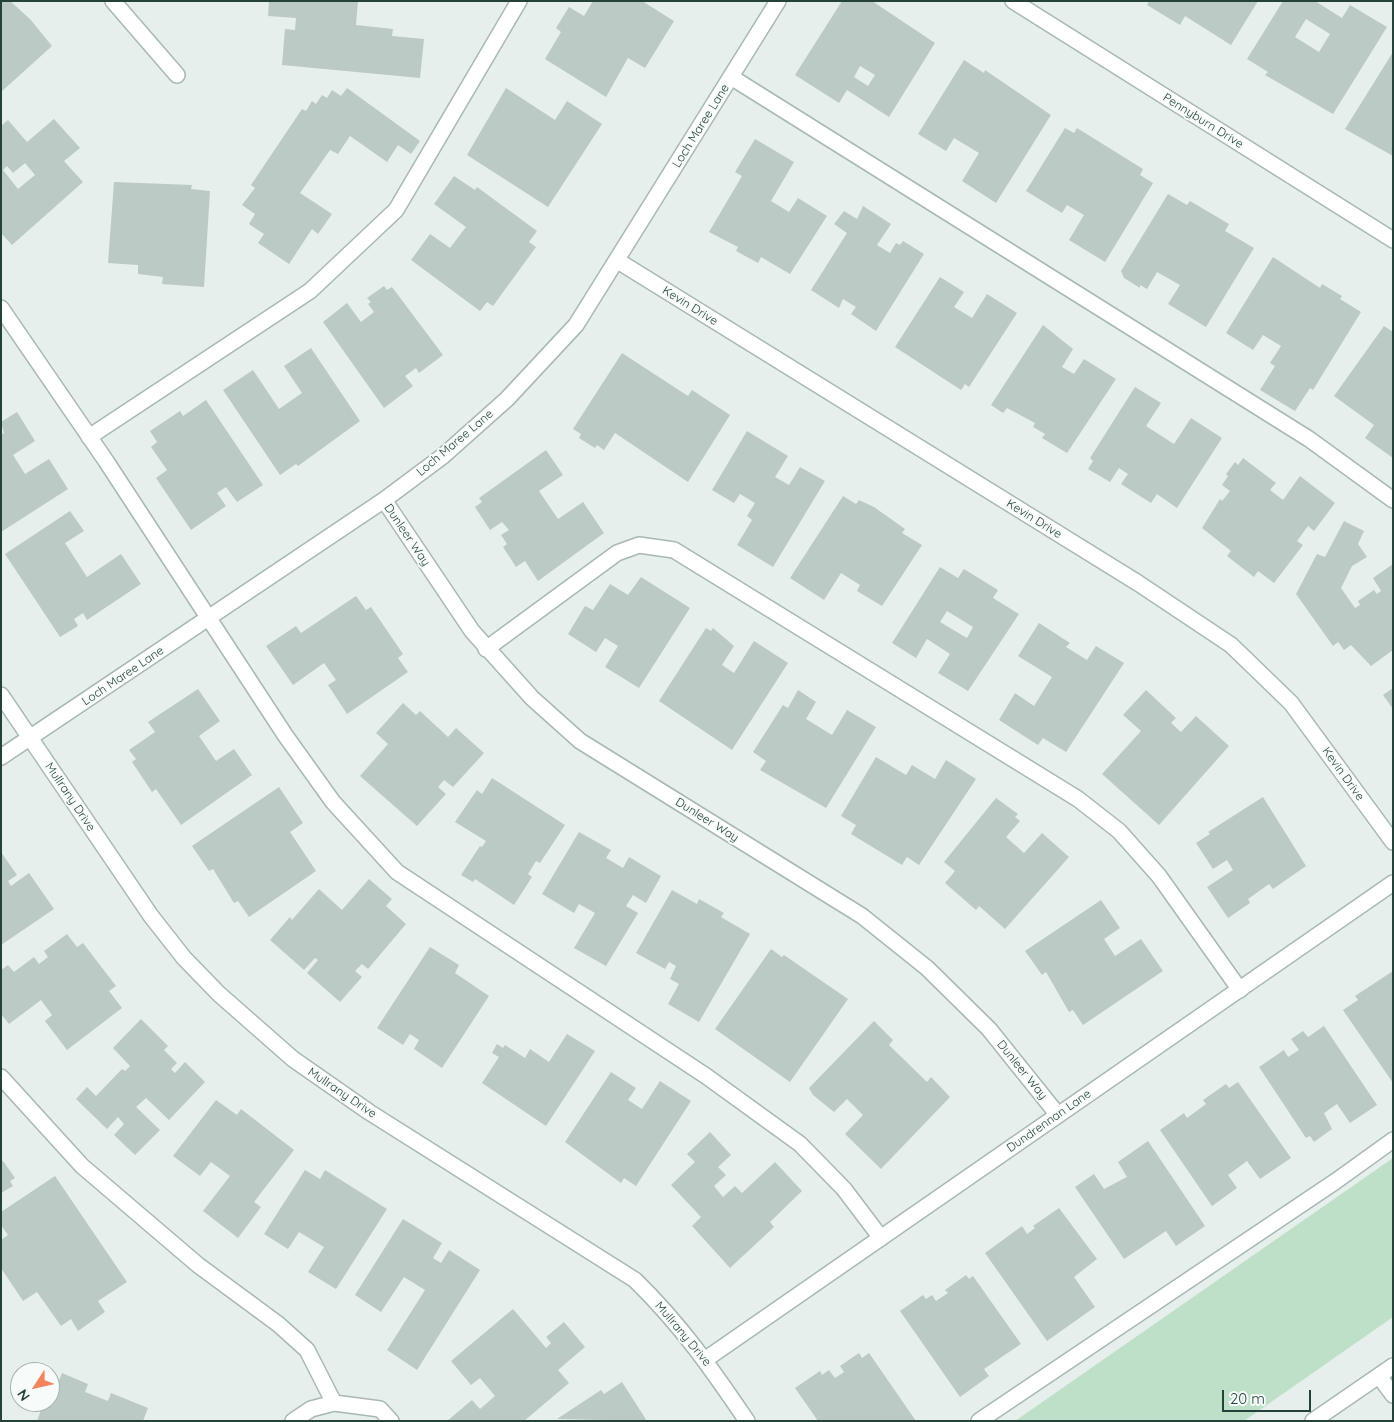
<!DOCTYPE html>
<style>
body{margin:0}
#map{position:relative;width:1394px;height:1422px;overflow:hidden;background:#e6efeb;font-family:Quicksand,sans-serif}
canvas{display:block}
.frame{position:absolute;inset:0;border:2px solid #24423a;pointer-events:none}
.north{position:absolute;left:10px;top:1362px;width:50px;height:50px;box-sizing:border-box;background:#f7fbf9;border:1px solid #a3b1ad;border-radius:50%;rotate:235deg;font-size:14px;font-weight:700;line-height:20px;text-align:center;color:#24423a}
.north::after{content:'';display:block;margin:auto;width:18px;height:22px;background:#f4845f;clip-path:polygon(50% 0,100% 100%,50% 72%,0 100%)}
.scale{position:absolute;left:1222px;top:1390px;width:89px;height:22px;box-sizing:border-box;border:2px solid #24423a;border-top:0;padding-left:6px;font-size:15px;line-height:18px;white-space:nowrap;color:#24423a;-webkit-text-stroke:4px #f7fbf9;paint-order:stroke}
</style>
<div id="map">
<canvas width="1394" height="1422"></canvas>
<div class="frame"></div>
<div class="north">N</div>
<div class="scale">20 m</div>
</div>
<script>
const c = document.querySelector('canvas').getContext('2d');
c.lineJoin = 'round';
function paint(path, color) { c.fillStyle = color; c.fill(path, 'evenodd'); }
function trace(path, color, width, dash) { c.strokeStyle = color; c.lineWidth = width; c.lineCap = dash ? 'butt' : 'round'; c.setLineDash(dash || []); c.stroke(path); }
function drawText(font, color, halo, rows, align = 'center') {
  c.font = font + ' Quicksand,sans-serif'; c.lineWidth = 4; c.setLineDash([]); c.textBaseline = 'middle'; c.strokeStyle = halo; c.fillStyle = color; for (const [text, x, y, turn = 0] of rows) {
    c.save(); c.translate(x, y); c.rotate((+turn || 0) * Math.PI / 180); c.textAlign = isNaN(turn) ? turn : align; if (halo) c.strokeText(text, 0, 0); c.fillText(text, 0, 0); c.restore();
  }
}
paint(new Path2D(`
 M1393,1158v159l-149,104h-229z`), '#bfe0c8');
paint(new Path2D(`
 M1,1h9l20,18 22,27 -51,46z
 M269,1h89l-2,24 37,4 -1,7 32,3 -4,39 -138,-13 3,-36 10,1 1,-12 -28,-2z
 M593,1h49l32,20 -29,47 -17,-10 -22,39 -61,-38 16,-27 -5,-4 13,-21 15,9z
 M842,1h30l63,42 -46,74 -42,-27 -8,13 -44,-28zM860,66l15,9 -7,11 -14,-9z
 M1149,1h109l-27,44 -46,-29 -5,9 -33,-20z
 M1283,1h32l27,17 8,-13 37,22 -54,87 -68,-39 3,-3 -21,-13zM1306,19l24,15 -11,18 -24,-15z
 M1393,52v104l-48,-27z
 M964,60l20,13 1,-3 66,45 -55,88 -34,-22 17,-28 -25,-15 -8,13 -28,-17z
 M347,88l73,53 -9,13 -13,-9 -11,17 -37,-26 -12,18 -8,-4 -30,43 32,21 -14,20 -6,-5 -23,35 -31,-21 6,-9 -15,-10 6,-10 -13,-9 13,-17 -4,-3 51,-76 4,2 6,-10 4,3 6,-9 5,3 5,-8 9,6z
 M506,88l49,32 12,-19 35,23 -54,83 -81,-52z
 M54,119l26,29 -16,13 19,21 -71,63 -11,-12v-107l7,-6 19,22zM25,163l10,12 -17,14 -15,-19 4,-4 6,7z
 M1065,128l9,5 3,-5 66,41 -3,6 13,8 -48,79 -36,-22 15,-25 -17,-10 -5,8 -36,-22z
 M755,139l39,23 -23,39 18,11 9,-14 29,18 -37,58 -29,-17 -3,6 -22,-12 2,-4 -29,-15 33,-56 -7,-4z
 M454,176l21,14 2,-3 60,44 -8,11 7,5 -43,59 -6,-4 -7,9 -69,-51 19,-26 20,14 16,-21 -32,-23z
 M114,182l78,3 -1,4 19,2 -6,96 -42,-3 1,-7 -25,-3v-9l-30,-2z
 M1168,194l19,11 3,-4 39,23 -4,7 29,17 -48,79 -38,-23 12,-19 -23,-13 -10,17 -7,-4v3l-16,-10 -3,-7z
 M863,206l28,18 -14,21 13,8 6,-10 4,2 3,-4 21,13 -48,77 -25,-17 5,-7 -13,-8 -4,9 -28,-18 36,-57 -13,-9 10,-13 13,8z
 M1273,257l47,31 2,-4 20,12 -2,3 21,13 -48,78 -3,-2 -15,23 -35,-21 15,-24 -5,-3 11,-17 -18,-11 -10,15 -27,-17z
 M940,277l24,15 -10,15 18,11 15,-24 30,19 -48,74 -4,-3 -4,6 -66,-43z
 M384,286l3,4 5,-3 51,68 -24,18 -3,-5 -11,8 8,10 -29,22 -61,-86 24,-19 14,19 13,-10 -6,-8 3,-2 -4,-4z
 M1043,325l30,24 -11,18 12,7 10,-15 32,20 -49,74 -25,-15 3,-4 -12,-7 2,-4 -28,-15 -4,5 -12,-8z
 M1384,326l9,6v126l-28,-20 9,-13 -40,-29z
 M311,348l49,73 -62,45 -2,-2 -16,11 -57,-85 30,-20 26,39 23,-16 -18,-27z
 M622,353l66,43 4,-6 38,25 -42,67 -73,-49 -11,17 -7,-5 -2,3 -16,-10 2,-4 -8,-5z
 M1135,387l26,16 -15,23 28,18 17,-26 31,20 -45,70 -20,-14 -6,9 -30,-19 7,-10 -9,-6 -9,14 -22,-13 5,-8 -3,-3z
 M206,400l57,85 -26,17 -11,-15 -9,6 9,13 -35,24 -35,-52 11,-8 -16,-23 6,-5 -7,-11 30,-20 3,5z
 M17,412l18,29 -22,14 12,19 24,-15 19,30 -67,43v-97l3,-2 -3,-11z
 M747,431l41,25 -13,21 14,8 11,-18 25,14 -52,86 -36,-22 15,-25 -5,-4 8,-13 -15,-9 -6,9 -22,-13z
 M546,450l17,25 -24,16 19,28 25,-17 21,31 -66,48 -13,-20 -9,6 -13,-20 4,-3 -6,-9 8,-5 -7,-8 -12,8 -15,-23 7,-5 -3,-4z
 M1243,458l33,25 -6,7 13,10 17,-24 35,27 -21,28 -6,-5 -11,15 6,4 -29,38 -16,-12 -4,6 -27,-21 4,-5 -29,-23 18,-29 2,2 8,-10 -8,-6 6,-9 -2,-2 9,-12 3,3z
 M843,496l13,8 3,-4 15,7 31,22 -3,4 20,12 -40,61 -25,-15 3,-6 -19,-12 -17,27 -34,-22z
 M70,511l14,20 -19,12 22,34 34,-23 20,30 -54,36 -4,-7 -9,6 4,7 -18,11 -55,-83z
 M1344,521l20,10 -6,13 9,13 -15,9 -11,22 14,20 5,-3 -2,-4 16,-11 3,4 4,-3 -8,-13 20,-14v86l-22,16 -20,-21 -7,5 -6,-8 -5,4 -37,-52 21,-40 8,3z
 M940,567l18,11 6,-9 34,21 -5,8 26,16 -51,77 -30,-18 12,-19 -23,-15 -11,19 -24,-15zM947,611l26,16 -6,11 -27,-16z
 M641,577l49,31 -51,80 -34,-21 13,-21 -13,-8 -9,14 -28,-18 17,-28 8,4 17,-26 18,11z
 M356,596l10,14 5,-3 32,47 -5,4 10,14 -61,42 -19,-29 8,-5 -12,-17 -31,22 -27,-39 30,-20 5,7z
 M1039,623l31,20 -4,4 21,13 9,-14 28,17 -58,89 -23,-14 -5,7 -39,-25 16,-27 19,13 18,-29 -34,-21z
 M706,628l5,3 2,-3 21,18 -12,19 12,8 20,-32 34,22 -56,87 -73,-49z
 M1393,688v21l-10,-14z
 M198,689l22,32 -21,15 17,25 18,-12 18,26 -71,50 -25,-36 -4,3 -20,-30 4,-3 -7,-9 26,-18 -7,-10z
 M798,690l18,12 -10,17 26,16 15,-25 29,17 -50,81 -66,-38 6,-9 -13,-9 30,-47 5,3z
 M1146,690l30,28 -5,5 10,9 15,-16 33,30 -70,79 -57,-51 39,-43 -18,-16z
 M403,703l13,12 4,-4 28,26 8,-9 28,25 -31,34 -9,-7 -6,7 8,7 -29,32 -57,-50 28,-32 -12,-11z
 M876,757l30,18 6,-10 23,14 11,-19 30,19 -57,86 -12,-8 -5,8 -51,-31 5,-9 -15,-9z
 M492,778l73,47 -25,38 -4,-2 -8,13 4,3 -18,28 -39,-26 -2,3 -12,-7 19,-29 2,1 4,-6 -31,-19 22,-32 5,4z
 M279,787l24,36 -13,9 26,39 -67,46 -11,-16 -4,2 -21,-34 -4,2 -17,-25z
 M1263,797l43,69 -33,23 -4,-5 -21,15 2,4 -22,15 -21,-31 26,-17 -6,-10 -14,9 -17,-26 14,-9 -2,-2z
 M996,798l22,16 -3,3 5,4 -14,16 18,16 18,-20 27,24 -64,72 -26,-23 -3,4 -31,-27 10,-12 -11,-9z
 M579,832l32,18 -5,8 17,10 6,-11 32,19 -15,27 -13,-8 -7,11 12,7 -32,53 -32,-18 21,-35 -16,-9 -5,9 -32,-19z
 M1,852l16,23 -9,6 3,5 18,-13 25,36 -53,36z
 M369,879l23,20 -6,7 20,18 -38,45 -6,-5 -7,7 7,6 -22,25 -33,-29 11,-13 -3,-2 -11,12 -34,-30 20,-23 2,3 27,-31 23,21z
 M672,890l25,14 2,-5 25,14 -3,4 29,17 -51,88 -31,-18 11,-20 -9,-5 6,-13 -7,-4 -4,7 -29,-16z
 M1101,900l19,28 -16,11 11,17 26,-17 22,32 -80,54 -10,-15 -4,2 -23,-40 -4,3 -17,-24z
 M67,934l10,13 6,-4 33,43 -7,5 13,17 -55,42 -22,-29 7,-6 -11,-15 -32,24 -8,-10v-44l7,-5 6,7 20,-15 5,7 9,-7 -4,-6z
 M430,947l29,18 -4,8 34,23 -47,72 -28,-19 5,-9 -9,-6 -7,11 -26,-17z
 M771,949l11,8 2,-2 64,44 -58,83 -75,-53z
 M1393,971v112l-50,-73 15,-10 -3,-4z
 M141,1019l27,27 -4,4 13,13 -6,6 4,4 10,-11 20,20 -36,38 -23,-22 -10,9 24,23 -25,25 -21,-20 10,-11 -6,-7 -11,12 -31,-30 11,-12 9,9 26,-27 3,2 5,-5 -17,-18z
 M874,1021l19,19 -4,5 38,37 4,-5 19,20 -69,72 -36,-35 18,-19 -16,-16 -13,13 -21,-17 -4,-7z
 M1324,1026l53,79 -27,18 -13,-19 -13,9 8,16 -18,13 -4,-6 -4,2 -47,-71 25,-17 4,7 11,-7 -8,-11 12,-8 5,6z
 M567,1034l28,17 -49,75 -64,-43 17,-26 -7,-4 5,-9 6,4 2,-3 20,13 5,-9 19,13z
 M611,1072l25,16 -8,12 14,9 18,-28 31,20 -55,85 -12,-8 -3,5 -56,-41z
 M1238,1082l53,76 -31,21 -13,-18 -19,14 9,13 -25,18 -52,-76 24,-17 3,5 19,-14 -3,-4 23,-16 3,4z
 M216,1100l21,15 4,-6 53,41 -40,52 7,5 -23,31 -35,-27 27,-35 -19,-14 -11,14 -27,-20z
 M710,1132l21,23 -13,12 8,8 -12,11 9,11 12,-11 7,7 33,-31 27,29 -32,31 4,5 -44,41 -38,-42 9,-9 -30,-32 24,-23 -8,-8z
 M1148,1141l57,85 -29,20 -10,-15 -42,28 -49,-72 19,-13 10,15 19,-10 4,-2 -9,-15z
 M3,1161l12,17 -5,3 3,5 -12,7v-31z
 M305,1170l15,9 5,-9 62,39 -51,80 -28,-17 16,-25 -25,-15 -11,17 -24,-15z
 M55,1176l72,106 -29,19 7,11 -27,19 -7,-12 -10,7 -24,-34 -14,9 -22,-33v-28l7,-5 -7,-10v-13z
 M1059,1208l38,51 -23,18 21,30 -48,34 -62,-88 37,-27 5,8 8,-6 -2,-2z
 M403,1219l39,24 -9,15 8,5 8,-13 31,20 -63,100 -30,-20 38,-60 -21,-13 -23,35 -26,-17z
 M966,1275l3,4 4,-3 48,68 -37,25 5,7 -29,21 -60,-86 23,-16 3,4 6,-4 4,6 12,-8 -3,-3z
 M513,1309l33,39 5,-5 -5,-6 18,-15 21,25 -27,23 11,13 -45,38h-77l25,-21 8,9 15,-13 -15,-18 -9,7 -20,-24z
 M859,1353l3,5 7,-5 47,68h-98l-23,-33 25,-17 2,4 7,-5 6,8 9,-6 -4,-6z
 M62,1373l26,11 -3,8 23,9 3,-8 37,15 -5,13h-106l7,-19 6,2z
 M622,1382l25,39 -90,-2 44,-29 3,4z`), '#bbcac4');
const service = new Path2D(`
 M731,77l578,362 84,61
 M1,308l105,153 179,274 48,67 64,70 309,204 94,68 44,45 37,49
 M89,437l221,-146 86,-81 123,-209
 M486,649l131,-96 22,-8 35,5 404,249 41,32 40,45 81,114
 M1,1077l81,89 116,99 80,59 29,26 27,53
 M293,1421l18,-12 23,-6 46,6 11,12
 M979,1421l357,-240 57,-41`);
const minor = new Path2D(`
 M113,1l64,74
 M1013,1l380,239
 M618,261l520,322 93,62 60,58 102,139
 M384,500l88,131 60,67 48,43 282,175 65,52 62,61 69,86
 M1,695l150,221 33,42 35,36 74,65 76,53 266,168c46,45 76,88 112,141
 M1,757l383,-257 59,-44 64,-57 69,-74 202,-324
 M706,1359l687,-476
 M1379,1376l14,19`);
const tertiary = new Path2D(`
 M1313,1421l80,-55`);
trace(service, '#a8b8b2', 18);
trace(minor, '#a8b8b2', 18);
trace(tertiary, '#a8b8b2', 18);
trace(service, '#fff', 15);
trace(minor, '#fff', 15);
trace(tertiary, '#fff', 15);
drawText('12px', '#24423a', '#f7fbf9', [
 ["Pennyburn Drive",1203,121,32],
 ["Loch Maree Lane",701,126,-58],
 ["Kevin Drive",690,306,32],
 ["Loch Maree Lane",455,443,-40],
 ["Kevin Drive",1034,519,32],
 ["Dunleer Way",407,535,56],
 ["Loch Maree Lane",123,676,-34],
 ["Kevin Drive",1343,774,54],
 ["Mullrany Drive",70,797,56],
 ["Dunleer Way",707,820,32],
 ["Dunleer Way",1022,1070,51],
 ["Mullrany Drive",342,1093,34],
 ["Dundrennan Lane",1049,1121,-35],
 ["Mullrany Drive",683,1334,50]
]);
</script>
